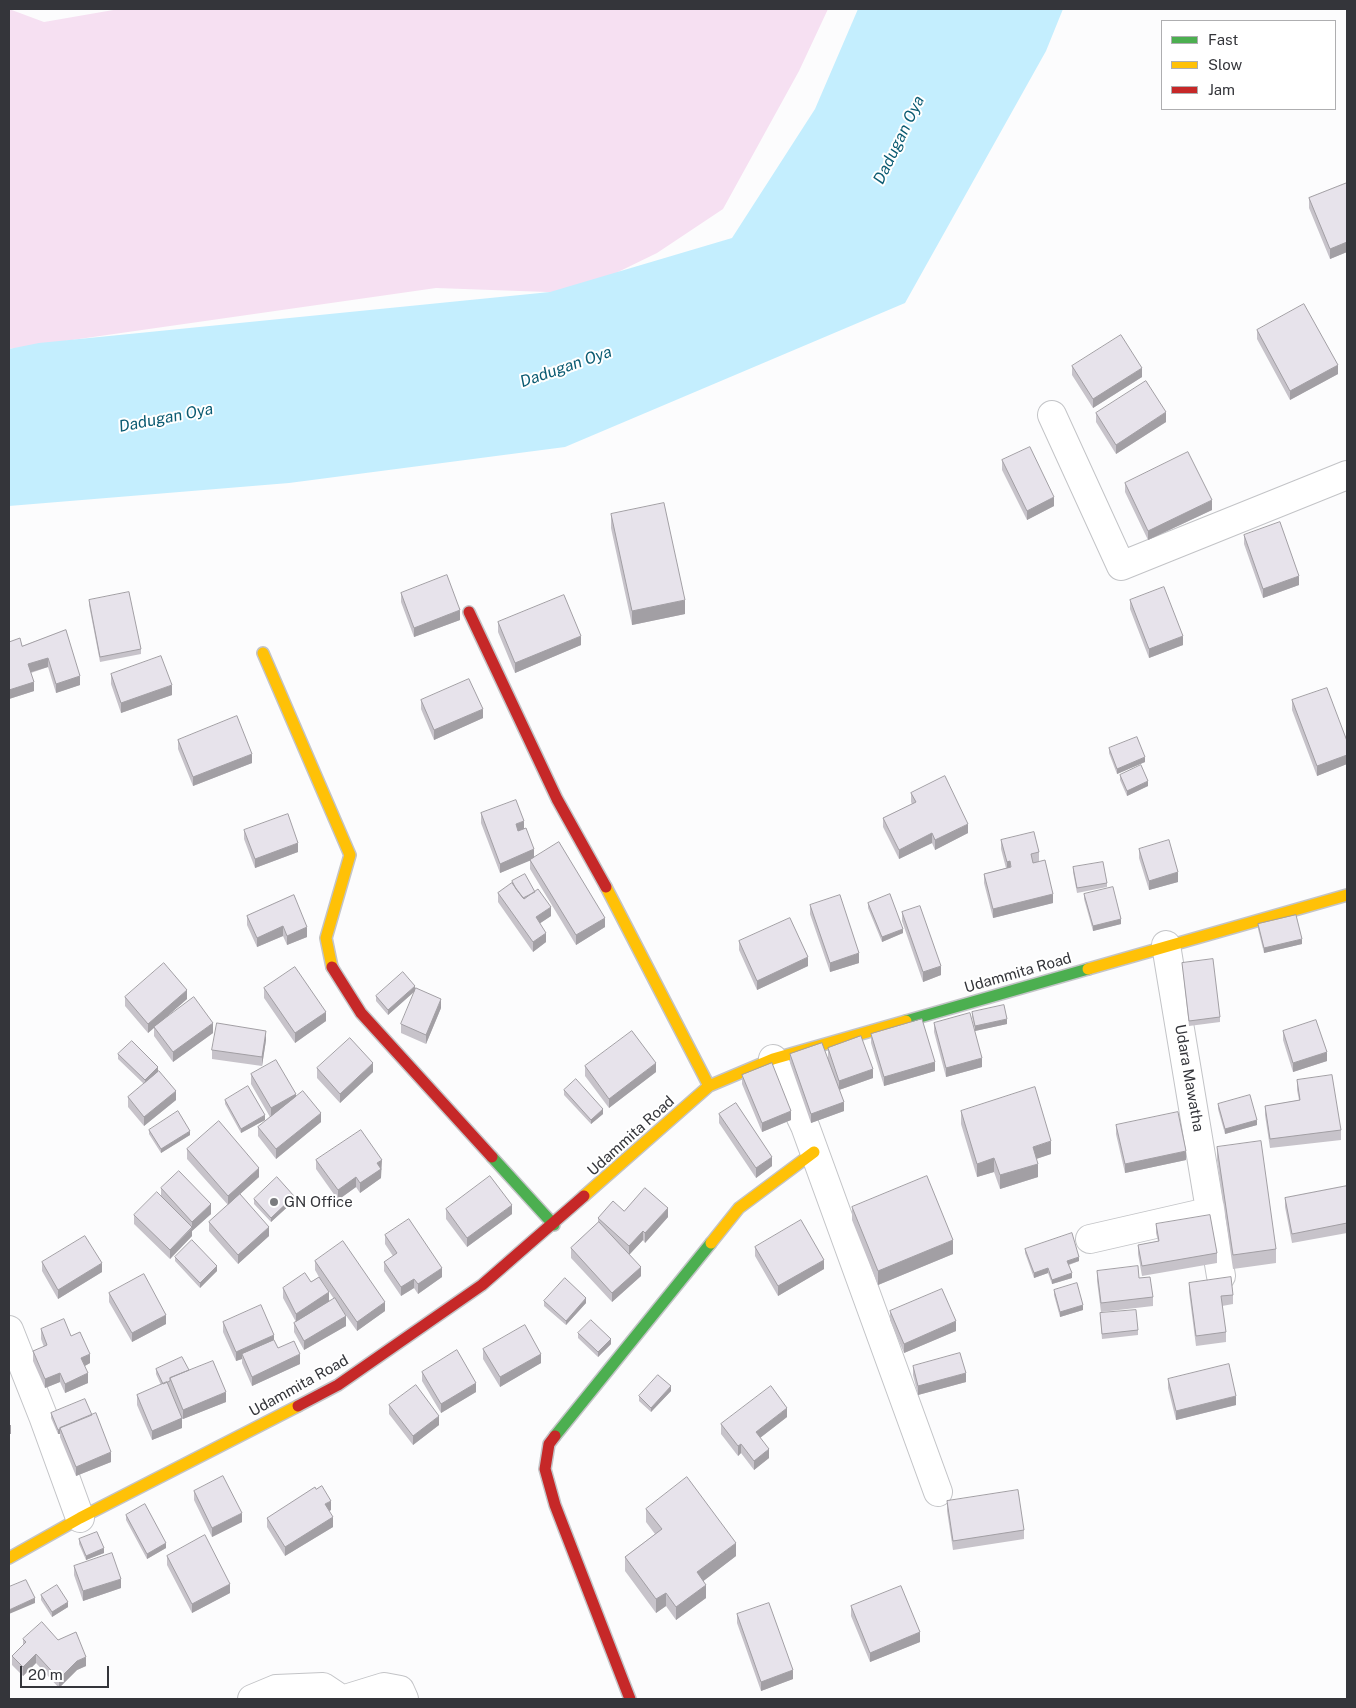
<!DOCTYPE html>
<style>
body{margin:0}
#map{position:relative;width:1356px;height:1708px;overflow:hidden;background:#fcfcfd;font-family:"Public Sans",sans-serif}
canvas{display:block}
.frame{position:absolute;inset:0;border:10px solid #34353a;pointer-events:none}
.legend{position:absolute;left:1161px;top:20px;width:175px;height:90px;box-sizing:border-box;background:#fff;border:1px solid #aeaeb0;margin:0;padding:6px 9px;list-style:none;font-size:15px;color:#34353a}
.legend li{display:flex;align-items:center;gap:10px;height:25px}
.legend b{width:25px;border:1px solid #aeaeb0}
.scale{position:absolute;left:20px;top:1666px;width:89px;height:22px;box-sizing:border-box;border:2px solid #34353a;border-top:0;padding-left:6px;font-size:15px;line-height:18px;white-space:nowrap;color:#34353a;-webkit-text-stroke:4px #fff;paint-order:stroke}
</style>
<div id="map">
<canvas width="1356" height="1708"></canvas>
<div class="frame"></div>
<ul class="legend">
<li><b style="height:6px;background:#4caf50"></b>Fast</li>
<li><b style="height:6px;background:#ffc107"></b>Slow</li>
<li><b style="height:6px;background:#c62828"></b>Jam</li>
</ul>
<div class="scale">20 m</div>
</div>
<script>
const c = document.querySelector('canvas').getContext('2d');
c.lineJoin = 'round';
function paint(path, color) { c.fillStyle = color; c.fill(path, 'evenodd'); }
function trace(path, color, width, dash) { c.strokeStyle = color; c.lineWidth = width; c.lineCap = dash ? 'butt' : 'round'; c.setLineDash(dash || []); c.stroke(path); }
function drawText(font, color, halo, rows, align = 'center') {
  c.font = font + ' "Public Sans",sans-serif'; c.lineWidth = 4; c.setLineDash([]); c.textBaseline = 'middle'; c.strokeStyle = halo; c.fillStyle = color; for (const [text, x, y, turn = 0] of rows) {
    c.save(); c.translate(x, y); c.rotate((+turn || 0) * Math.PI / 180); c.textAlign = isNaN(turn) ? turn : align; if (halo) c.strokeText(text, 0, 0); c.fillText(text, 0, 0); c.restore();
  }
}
paint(new Path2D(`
 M9,9l35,13 75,-13h709l-29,62 -76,138 -66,44 -82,40 -139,-5 -427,61z`), '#f6e0f2');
paint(new Path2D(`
 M858,9h205l-17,42 -141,252 -340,144 -276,36 -280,23v-157l30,-6 511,-51 182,-54 83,-129z`), '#c4eefe');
const street = new Path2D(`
 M1052,415l69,151 226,-91
 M1166,945l55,331
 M773,1059l32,67 133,366
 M1090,1239l122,-28
 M9,1330l34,86 37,102
 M252,1699l24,-10 47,-2 18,12
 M345,1699l39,-12 16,3 4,9`);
const fast = new Path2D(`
 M906,1021l182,-52
 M492,1157l62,68
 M555,1436l156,-193`);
const slow = new Path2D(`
 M263,653l87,202 -24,83 6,29
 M606,887l103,199
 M1088,969l259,-74
 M584,1196l125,-110 64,-27 133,-38
 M711,1243l28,-35 75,-56
 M9,1558l71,-40 218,-112`);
const jam = new Path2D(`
 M469,612l88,187 49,88
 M332,967l29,46 131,144
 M298,1406l40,-21 144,-100 102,-89
 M555,1436l-6,8 -4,25 10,36 75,194`);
trace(street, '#c3c4c7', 30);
trace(fast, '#c3c4c7', 14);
trace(slow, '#c3c4c7', 14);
trace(jam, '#c3c4c7', 14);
trace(street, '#fff', 28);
trace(fast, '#4caf50', 11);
trace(slow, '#ffc107', 11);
trace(jam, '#c62828', 11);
paint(new Path2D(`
 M1347,183v69l-17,7 -21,-51v-10z
 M1257,330l81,44 -48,26 -33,-61z
 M1072,366l70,11 -49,31 -21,-33z
 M1096,413l70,9 -50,32 -20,-32z
 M1002,460l52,46 -27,14 -25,-50z
 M1125,483l87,27 -64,30 -23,-48z
 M611,514l74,100 -53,11 -21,-97z
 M1244,535l55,50 -36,13 -19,-54z
 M401,593l59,27 -46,17 -13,-35z
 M89,600l52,49v5l-41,8 -11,-57z
 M1130,600l53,45 -34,13 -19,-49z
 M498,622l83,23 -66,28 -17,-41z
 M66,630l14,55 -24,8 -8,-26 -17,6 3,18 -25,8v-57l13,4z
 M111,674l61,21 -51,18 -10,-29z
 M421,700l62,18 -49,22 -13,-31z
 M1292,700l55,41v23l-30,12 -25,-66z
 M178,740l74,23 -59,23 -15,-37z
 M1109,748l36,14 -28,12 -8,-21z
 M1120,775l28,11 -21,10 -7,-16z
 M911,793l57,40 -33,17 -3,-7 -33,16 -16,-32v-9l29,-14 -1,-2z
 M481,813l43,16 10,28 71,70 -29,18 -46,-76v-9l-30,13 -19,-50z
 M244,830l54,22 -43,16 -11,-29z
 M1001,840l38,12v9l14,42 -60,15 -9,-35v-9l22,-6 -5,-19z
 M1139,849l39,33 -29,8 -10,-32z
 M1073,867l34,16v4l-30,6 -4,-21z
 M512,881l23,11 16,24 -11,7 6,19 -13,10 -35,-50v-9l14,-10z
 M1084,894l37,30 -28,7 -9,-32z
 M294,895l13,42 -20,8 -4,-9 -26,11 -10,-22v-9z
 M868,903l35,30 -21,9 -14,-34z
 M810,905l49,58 -29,9 -20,-58z
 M902,912l39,63 -18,7 -21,-61z
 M1258,924l44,20 -38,9 -6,-24z
 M739,941l69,25 -51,24 -18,-40z
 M1182,963l38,54v5l-31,4z
 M264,988l62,33 -31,22 -31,-45z
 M415,991l-27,24 -12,-14v-5z
 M125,997l62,2 -26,23 52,11 -40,29 -19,-26v-8l-6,5 -23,-27z
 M441,1008l-15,36 -25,-11v-9z
 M972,1012l35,12 -32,7 -3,-14z
 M934,1023l48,44 -36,10 -12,-45z
 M1283,1031l44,30 -34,11 -10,-32z
 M871,1034l64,37 -51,15 -13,-43z
 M266,1040l-4,26 -50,-7v-9z
 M828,1048l45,30 -34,12 5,21 -33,12 -21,-60v-9l38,4z
 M118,1054l40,18 -4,3 22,25 -32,26 -16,-19v-10l16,-13 -26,-25z
 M585,1066l71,6 -47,36 -24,-32z
 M317,1068l56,4 -33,31 -23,-25z
 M251,1074l45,23 25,25 -45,37 -18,-23v-9l12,-10 -19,-33z
 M742,1075l49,45 -29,12 -20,-48z
 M1297,1080l44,50v10l-71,8 -5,-33v-9l34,-6 -2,-10z
 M564,1090l39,24 -12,10 -27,-29z
 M225,1100l40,20 -24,13 -16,-29z
 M1218,1104l39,21 -32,9 -7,-25z
 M961,1111l90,43 -15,5 2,18 -38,12 -6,-17 -17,5 -16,-53z
 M719,1114l53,52 -16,12 -37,-55z
 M1116,1125l70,35 -61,13 -9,-39z
 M149,1130l41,5 -29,18 -12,-19z
 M1217,1147l59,102v14l-43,6 -16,-109z
 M187,1149l72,28 -19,17 29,42 -31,28 -29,-33v-9l19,-17 -41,-46z
 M316,1160l66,9 -1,1v8l-21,15 -4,-6 -18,13 -22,-31z
 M1347,1186v47l-55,10 -7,-36v-9z
 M161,1188l50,26 -19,17v5l-22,23 -36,-35v-9l27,-19z
 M254,1199l40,2 -23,21 -17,-18z
 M852,1207l101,47 -75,31 -26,-65z
 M446,1209l66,5 -45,33 -21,-28z
 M624,1211l44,6 -23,26 -2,-3 -14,15 12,21 -29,26 -41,-44v-10l27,-25v-5z
 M1156,1224l61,29v10l-75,13 -4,-22v-9l20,-4 -2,-8z
 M385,1235l57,42 -24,17 -4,-6 -13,8 -17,-25v-9l9,-6 -8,-12z
 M755,1247l69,22 -46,27 -23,-40z
 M1025,1249l54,12 -10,4 3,13 -20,6 -4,-11 -14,5 -9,-25z
 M175,1257l42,14 -17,17 -25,-27z
 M315,1261l70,50 -28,20 -17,-24 6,19 -42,24 -10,-18v-9l2,-1 -13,-24v-10l28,-6 8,-5 -4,-7zM322,1281l12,18 -5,2z
 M42,1262l60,10 -44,27 -16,-28z
 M1097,1271l42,7 14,19v9l-52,6 -4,-31z
 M1189,1283l44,12v9l-11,2 4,26v10l-30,4 -7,-54z
 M1054,1290l29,20 -23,7 -6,-22z
 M109,1293l57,31 -34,18 -23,-40z
 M544,1301l42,2 -20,22 -22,-19z
 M890,1311l66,20 -52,22 -14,-33z
 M1100,1313l38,17v5l-36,4z
 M223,1322l51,19 4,7 22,16 -48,22 -10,-23v-4l-6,2 -13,-29z
 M41,1329l30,7 19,27 -5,3 3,17 -23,10 -5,-11 -15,6 -12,-27v-10l11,-4 -3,-8z
 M578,1333l33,11 -13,13 -20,-19z
 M483,1349l58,14 -41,24 -17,-28z
 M913,1366l53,16 -48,13 -5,-20z
 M156,1369l33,1 37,32 -43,17h-1v9l-30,12 -15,-35v-10l24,-10 -5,-11z
 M422,1372l54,20 -35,21 -19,-32z
 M1168,1379l68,26 -60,15 -8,-32z
 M671,1391l-20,21 -12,-11v-5z
 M389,1405l50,20 -26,20 -24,-31z
 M51,1413l60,49 -35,14 -16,-39v-3h-2l-7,-16z
 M787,1417l-27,21 9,20 -15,12 -13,-17 -3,3 -17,-22v-10z
 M194,1491l48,31 -30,15 -18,-37z
 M947,1501l77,29v9l-71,11 -6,-39z
 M646,1509l90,47 -33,25 3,17 -30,22 -10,-14 -10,7 -31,-42v-14l30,-23 -9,-12z
 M331,1510l-2,1 4,16 -48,29 -18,-29v-9z
 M126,1515l40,33 -19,11 -21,-39z
 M79,1539l25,14 -18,7 -7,-16z
 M167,1556l63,37 -38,20 -25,-48z
 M74,1566l47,22 -38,13 -9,-26z
 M41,1595l27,12 -16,10 -11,-17z
 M851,1606l69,36 -50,20 -19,-46z
 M737,1614l56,65 -32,12 -24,-68z
 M23,1639l35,1 28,26 -9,4 -18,18 -23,-25 -13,13 -11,-11v-9l11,-11z`), '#c7c3ca');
paint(new Path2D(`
 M1347,242v10l-17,7v-10z
 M1338,365v9l-48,26v-9z
 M1142,368v9l-49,31v-9z
 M1166,412v10l-50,32v-9z
 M1054,497v9l-27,14v-9z
 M1212,500v10l-64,30v-9z
 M1299,576v9l-36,13v-9z
 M685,600v14l-53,11v-14z
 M460,610v10l-46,17v-9z
 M581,636v9l-66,28v-10z
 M1183,636v9l-34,13v-9z
 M48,658v9l-20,6v-9z
 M80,676v9l-24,8v-9z
 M34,682v9l-25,8v-9z
 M172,685v10l-51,18v-10z
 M483,709v9l-49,22v-10z
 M252,754v9l-59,23v-9z
 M1347,755v9l-30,12v-10z
 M1145,757v5l-28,12v-5z
 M1148,781v5l-21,10v-5z
 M524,821v9l-8,3v-9z
 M968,824v9l-33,17v-10z
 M932,833v10l-33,16v-9z
 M298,843v9l-43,16v-9z
 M534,849v10l-34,14v-9z
 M1010,861v9l-3,1v-9z
 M1178,872v10l-29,8v-9z
 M1053,894v9l-60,15v-9z
 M551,907v9l-15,10v-9z
 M605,918v9l-29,18v-10z
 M1121,919v5l-28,7v-5z
 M283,926v10l-26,11v-9z
 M307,927v10l-20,8v-9z
 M903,929v4l-21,9v-5z
 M546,933v9l-13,10v-10z
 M1302,939v5l-38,9v-5z
 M859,953v10l-29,9v-9z
 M808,957v9l-51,24v-9z
 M941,966v9l-18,7v-10z
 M415,986v5l-27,24v-5z
 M187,990v9l-39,34v-9z
 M441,999v9l-15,36v-9z
 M326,1012v9l-31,22v-10z
 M1007,1019v5l-32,7v-5z
 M213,1023v10l-40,29v-10z
 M266,1031v9l-4,26v-9z
 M1327,1052v9l-34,11v-9z
 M982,1058v9l-36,10v-9z
 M935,1062v9l-51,15v-9z
 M373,1063v9l-33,31v-9z
 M656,1063v9l-47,36v-9z
 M158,1067v5l-13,13v-5z
 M873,1069v9l-34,12v-9z
 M176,1091v9l-32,26v-9z
 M296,1094v9l-25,14v-9z
 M844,1102v9l-33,12v-9z
 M603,1109v5l-12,10v-4z
 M791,1111v9l-29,12v-9z
 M321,1113v9l-45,37v-10z
 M265,1115v5l-24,13v-4z
 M1257,1120v5l-32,9v-5z
 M190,1131v4l-29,18v-4z
 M1051,1141v13l-18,6v-13z
 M1186,1151v9l-61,13v-9z
 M772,1157v9l-16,12v-10z
 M994,1158v14l-17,5v-13z
 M382,1160l-1,18 -21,15v-10l17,-20z
 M1038,1164v13l-38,12v-14z
 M259,1168v9l-31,28v-9z
 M356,1177v10l-18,13v-10z
 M294,1196v5l-23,21v-4z
 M211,1204v10l-19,17v5l-22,23v-9l22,-22v-6z
 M512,1205v9l-45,33v-9z
 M668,1208v9l-23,26v-10z
 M269,1227v9l-31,28v-9z
 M643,1231v9l-14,15v-9z
 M953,1240v14l-75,31v-14z
 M1079,1257v4l-12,4v-4z
 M824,1260v9l-46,27v-10z
 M102,1263v9l-44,27v-9z
 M217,1266v5l-17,17v-5z
 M641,1267v9l-29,26v-9z
 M442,1268v9l-24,17v-10z
 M1048,1268v5l-14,5v-5z
 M1072,1273v5l-20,6v-4z
 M414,1279v9l-13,8v-9z
 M329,1292v9l-33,22v-9z
 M586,1298v5l-20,22v-4z
 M385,1302v9l-28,20v-9z
 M1083,1305v5l-23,7v-5z
 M166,1315v9l-34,18v-9z
 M346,1316v10l-42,24v-9z
 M956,1321v10l-52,22v-9z
 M274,1335v9l-32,10v5l-6,2v-9z
 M611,1339v5l-13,13v-5z
 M90,1354v9l-9,5v-10z
 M300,1354v10l-48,22v-9z
 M541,1354v9l-41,24v-10z
 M60,1373v9l-15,6v-9z
 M88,1373v10l-23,10v-9z
 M966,1373v9l-48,13v-9z
 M476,1383v9l-35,21v-9z
 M671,1386v5l-20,21v-4z
 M226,1392v10l-43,17v-9z
 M1236,1396v9l-60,15v-9z
 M787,1408v9l-31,24v-9z
 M439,1416v9l-26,20v-9z
 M182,1418v10l-30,12v-9z
 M9,1425h2v9h-2z
 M60,1429v5h-2v-4z
 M741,1444v9l-3,3v-10z
 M769,1449v9l-15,12v-9z
 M111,1452v10l-35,14v-9z
 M331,1501v9l-6,4v-10z
 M242,1513v9l-30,15v-9z
 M333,1517v10l-48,29v-9z
 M166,1543v5l-19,11v-5z
 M736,1543v13l-39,30v-14z
 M104,1548v5l-18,7v-4z
 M121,1579v9l-38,13v-10z
 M230,1584v9l-38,20v-9z
 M706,1585v13l-30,22v-13z
 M666,1593v13l-10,7v-14z
 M35,1598v5l-26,11v-4z
 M68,1602v5l-16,10v-5z
 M920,1632v10l-50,20v-9z
 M36,1654v9l-13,13v-9z
 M86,1657v9l-9,4 -18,18v-9l18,-18z
 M793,1670v9l-32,12v-9z`), '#a29fa4');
const building = new Path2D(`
 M1347,183v59l-17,7 -21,-51z
 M1304,304l34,61 -48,26 -33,-61z
 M1121,335l21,33 -49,31 -21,-33z
 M1146,381l20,31 -50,33 -20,-32z
 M1030,447l24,50 -27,14 -25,-51z
 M1188,452l24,48 -64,31 -23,-48z
 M664,503l21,97 -53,11 -21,-97z
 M1280,522l19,54 -36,13 -19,-54z
 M447,575l13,35 -46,18 -13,-35z
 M1164,587l19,49 -34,13 -19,-49z
 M129,592l12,57 -41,8 -11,-57z
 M564,595l17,41 -66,27 -17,-41z
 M66,630l14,46 -24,8 -8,-26 -20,6 6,18 -25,8v-48l11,-4 2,8z
 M161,656l11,29 -51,18 -10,-29z
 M469,679l14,30 -49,21 -13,-30z
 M1327,688l20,53v14l-30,11 -25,-66z
 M237,716l15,38 -59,23 -15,-37z
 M1137,737l8,20 -28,12 -8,-21z
 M1141,765l7,16 -21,10 -7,-16z
 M945,776l23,48 -33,16 -3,-7 -33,17 -16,-32 33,-16 -5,-9z
 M516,800l8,21 -8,3 2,7 8,-3 8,21 -34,15 -19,-51z
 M288,814l10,29 -43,16 -11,-29z
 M1034,832l5,20 -8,2 2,9 12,-3 8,34 -60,15 -9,-35 27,-7 -1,-6 -3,1 -6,-22z
 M1169,840l9,32 -29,9 -10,-32z
 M559,842l46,76 -29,17 -46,-75z
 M1103,862l4,21 -30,5 -4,-21z
 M525,874l10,18 -12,6 -7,-9 -4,-8z
 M512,883l12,16 14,-10 13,18 -15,10 10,16 -13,9 -35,-49z
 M1113,887l8,32 -28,7 -9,-32z
 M890,894l13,35 -21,8 -14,-34z
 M294,895l13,32 -20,9 -4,-10 -26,12 -10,-22z
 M840,895l19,58 -29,10 -20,-58z
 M920,906l21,60 -18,6 -21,-60z
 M1296,915l6,24 -38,9 -6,-24z
 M790,918l18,39 -51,24 -18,-40z
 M1213,959l7,58 -31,4 -7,-58z
 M164,963l23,27 -39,34 -23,-27z
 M295,967l31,45 -31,21 -31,-45z
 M403,972l12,14 -27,24 -12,-14z
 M416,988l25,11 -15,36 -25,-11z
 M194,997l19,26 -40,29 -19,-25z
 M1004,1005l3,14 -32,7 -3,-14z
 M970,1013l12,45 -36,10 -12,-45z
 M922,1019l13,43 -51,15 -13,-43z
 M1316,1020l11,32 -34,11 -10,-32z
 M217,1023l49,8 -4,26 -50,-7z
 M632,1031l24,32 -47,36 -24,-33z
 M861,1036l12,33 -34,12 -11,-33z
 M350,1038l23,25 -33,31 -23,-26z
 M132,1041l26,26 -13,13 -27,-26z
 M822,1043l22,59 -33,12 -21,-60z
 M276,1060l20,34 -25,14 -20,-34z
 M772,1063l19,48 -29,12 -20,-48z
 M159,1071l17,20 -32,26 -16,-20z
 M1332,1075l9,55 -71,9 -5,-33 35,-6 -3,-20z
 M576,1079l27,30 -12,11 -27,-30z
 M248,1086l17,29 -24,14 -16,-29z
 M1035,1087l16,54 -18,6 5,17 -38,11 -6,-17 -17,6 -16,-53z
 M303,1091l18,22 -45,36 -18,-22z
 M1250,1095l7,25 -32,9 -7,-25z
 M736,1103l36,54 -16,11 -37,-54z
 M178,1111l12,20 -29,18 -12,-19z
 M1178,1112l8,39 -61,13 -9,-39z
 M219,1121l40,47 -31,28 -41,-47z
 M361,1130l21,30 -5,3 4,6 -21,14 -4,-6 -18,13 -22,-30z
 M1261,1141l15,108 -43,6 -16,-108z
 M179,1171l32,33 -19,18 -31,-34z
 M490,1176l22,29 -45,33 -21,-29z
 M927,1176l26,64 -75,31 -26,-64z
 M277,1177l17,19 -23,22 -17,-19z
 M1347,1186v37l-55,11 -7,-36z
 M645,1188l23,20 -23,25 -2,-2 -14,15 -31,-28 15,-17 11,10z
 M157,1192l35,35 -22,23 -36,-35z
 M240,1194l29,33 -31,28 -29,-33z
 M1210,1215l7,38 -75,13 -4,-21 21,-4 -3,-17z
 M409,1219l33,49 -24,16 -4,-5 -13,8 -17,-25 13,-9 -12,-18z
 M801,1220l23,40 -46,26 -23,-39z
 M599,1222l42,45 -29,26 -41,-45z
 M1072,1233l7,24 -12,4 5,12 -20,7 -4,-12 -14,5 -9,-24z
 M85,1236l17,27 -44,27 -16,-28z
 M192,1240l25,26 -17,17 -25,-26z
 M343,1241l42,61 -28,20 -42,-61z
 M1138,1266l1,12 11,-1 3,20 -52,6 -4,-32z
 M305,1273l6,9 8,-5 10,15 -33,22 -13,-26z
 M144,1274l22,41 -34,18 -23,-40z
 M1231,1277l2,18 -12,1 5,36 -30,4 -7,-53z
 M565,1278l21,20 -20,23 -22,-20z
 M1077,1283l6,22 -23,7 -6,-22z
 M942,1289l14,32 -52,23 -14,-33z
 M335,1298l11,18 -42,25 -10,-18z
 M261,1305l13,30 -38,17 -13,-30z
 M1136,1310l2,20 -36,4 -2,-21z
 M64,1319l7,17 9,-4 10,22 -9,4 7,15 -23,11 -5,-11 -15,6 -12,-28 14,-6 -6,-16z
 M591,1320l20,19 -13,13 -20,-19z
 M525,1325l16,29 -41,23 -17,-28z
 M274,1340l4,8 16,-7 6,13 -48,23 -10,-23z
 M457,1350l19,33 -35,21 -19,-32z
 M960,1353l6,20 -48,13 -5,-20z
 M182,1357l7,13 -19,8v3l-7,3 -7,-15z
 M213,1361l13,31 -43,18 -13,-32z
 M1229,1364l7,32 -60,15 -8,-32z
 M658,1375l13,11 -20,22 -12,-12z
 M167,1382l15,36 -30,13 -15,-36z
 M416,1385l23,31 -26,20 -24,-31z
 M771,1386l16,22 -31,24 13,17 -15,12 -13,-17 -3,2 -17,-22z
 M85,1399l7,16 -32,13v1l-2,1 -7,-17z
 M96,1413l15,39 -35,15 -16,-39z
 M223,1476l19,37 -30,15 -18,-37z
 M687,1477l49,66 -39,29 9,13 -30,22 -10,-14 -10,6 -31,-42 37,-28 -16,-20z
 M322,1486l9,15 -6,3 8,13 -48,30 -18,-29 48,-31 1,2z
 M1018,1490l6,40 -71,11 -6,-40z
 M145,1504l21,39 -19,11 -21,-39z
 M97,1532l7,16 -18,8 -7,-17z
 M205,1535l25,49 -38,20 -25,-48z
 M112,1553l9,26 -38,12 -9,-25z
 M26,1580l9,18 -26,12v-23z
 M57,1585l11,17 -16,10 -11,-17z
 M901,1586l19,46 -50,21 -19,-47z
 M769,1603l24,67 -32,12 -24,-68z
 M42,1622l16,18 18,-8 10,25 -9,4 -18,18 -23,-25 -13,13 -11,-11 14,-14 -3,-3z`);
paint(building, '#e7e3eb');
trace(building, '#a29fa4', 1);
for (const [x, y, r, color] of [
 [274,1202,5,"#7a7b7e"]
]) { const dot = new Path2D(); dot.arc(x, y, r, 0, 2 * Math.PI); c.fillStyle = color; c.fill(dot); trace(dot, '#fff', 2); }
drawText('15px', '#34353a', '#fff', [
 ["Udammita Road",1018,973,-16],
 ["Udara Mawatha",1189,1078,80],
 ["Udammita Road",631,1136,-42],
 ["Udammita Road",299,1386,-29]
]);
drawText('15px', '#34353a', '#fff', [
 ["GN Office",284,1202]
], 'left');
drawText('italic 16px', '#0b5b72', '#fff', [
 ["Dadugan Oya",899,140,-64],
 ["Dadugan Oya",566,367,-19],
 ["Dadugan Oya",166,418,-11]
]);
</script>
